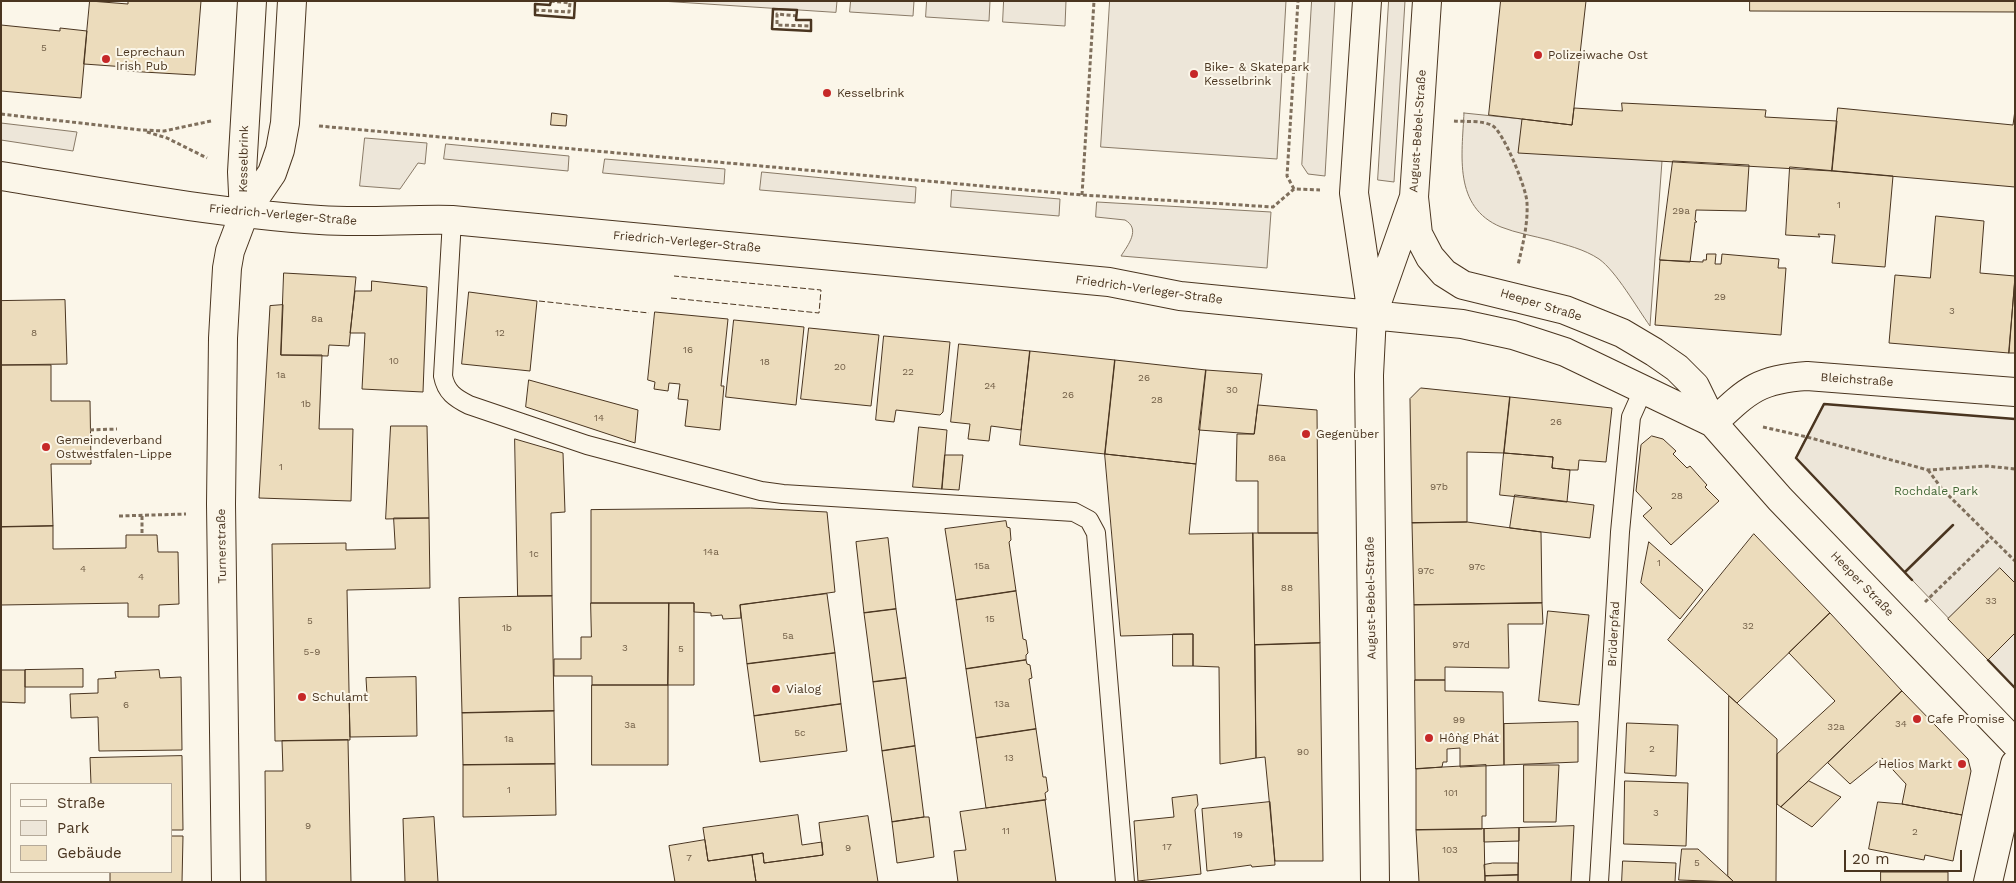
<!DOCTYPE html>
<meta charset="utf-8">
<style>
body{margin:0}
#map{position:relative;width:2016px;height:883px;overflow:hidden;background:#fbf6e9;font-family:"Work Sans",sans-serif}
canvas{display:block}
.frame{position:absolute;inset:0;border:2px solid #4a3520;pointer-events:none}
.legend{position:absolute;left:10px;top:783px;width:162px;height:90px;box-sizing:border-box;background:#fbf6e9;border:1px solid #b4a999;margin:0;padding:6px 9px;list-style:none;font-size:15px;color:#4a3520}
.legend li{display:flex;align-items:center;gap:10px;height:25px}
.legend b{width:25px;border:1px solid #b4a999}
.scale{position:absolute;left:1844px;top:850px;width:118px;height:22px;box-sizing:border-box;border:2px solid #4a3520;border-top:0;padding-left:6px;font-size:15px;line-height:18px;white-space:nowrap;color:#4a3520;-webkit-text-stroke:4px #fbf6e9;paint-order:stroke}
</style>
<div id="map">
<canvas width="2016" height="883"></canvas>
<div class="frame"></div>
<ul class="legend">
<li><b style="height:6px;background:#fbf6e9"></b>Straße</li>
<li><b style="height:14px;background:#ede6d9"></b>Park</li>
<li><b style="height:14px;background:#ecdcbc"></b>Gebäude</li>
</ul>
<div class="scale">20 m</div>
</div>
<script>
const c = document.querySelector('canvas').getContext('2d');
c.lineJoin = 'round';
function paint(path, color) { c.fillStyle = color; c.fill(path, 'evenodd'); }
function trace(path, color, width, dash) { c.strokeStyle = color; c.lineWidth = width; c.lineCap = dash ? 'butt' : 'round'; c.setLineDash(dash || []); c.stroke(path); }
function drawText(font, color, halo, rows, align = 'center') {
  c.font = font + ' "Work Sans",sans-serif'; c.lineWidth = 4; c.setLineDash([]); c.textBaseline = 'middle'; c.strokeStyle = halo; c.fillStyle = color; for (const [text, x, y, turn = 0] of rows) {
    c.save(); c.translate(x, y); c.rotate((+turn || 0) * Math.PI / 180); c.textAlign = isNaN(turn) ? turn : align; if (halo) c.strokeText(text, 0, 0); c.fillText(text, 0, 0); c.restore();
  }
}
const green = new Path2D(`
 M661,1h176l-1,11z
 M851,1h63l-1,15 -63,-4z
 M927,1h63l-1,20 -63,-4z
 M1004,1h62l-1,25 -62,-4z
 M1110,1h176l-9,158 -176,-12z
 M1312,1h23l-10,175 -17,-2 -6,-9z
 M1389,1h16l-11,181 -16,-2z
 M1464,113l58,6 140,42 -12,165c-13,-18 -34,-55 -51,-67 -15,-10 -33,-14 -50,-19 -15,-4 -33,-7 -48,-13 -48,-20 -39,-72 -37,-114z
 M1,123l76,9 -4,19 -72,-11z
 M365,138l62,5 -2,21 -7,-1 -18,26 -40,-3z
 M446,144l123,12 -1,15 -124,-12z
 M605,159l120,10 -1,15 -121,-11z
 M762,172l154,15 -1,16 -155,-13z
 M952,190l108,9 -1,17 -108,-9z
 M1097,202l174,10 -4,56 -146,-12c7,-11 20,-27 4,-36l-29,-3z
 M1824,404l191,15v269l-219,-230z`);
paint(green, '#ede6d9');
trace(green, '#887966', 1);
const building = new Path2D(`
 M90,1l38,3v-3h73l-6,74 -69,-4v-4l-42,-3z
 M1501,1h85l-14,124 -83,-10z
 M1750,1h265v11l-265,-1z
 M1,25l59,6v-3l27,3 -6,67 -80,-7z
 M1622,103l144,7 -1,7 72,4 -5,50 -314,-18 4,-34 50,6 2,-17 48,3z
 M1838,108l175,17 2,-15v77l-183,-16z
 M552,113l15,2 -1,11 -15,-1z
 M1673,161l76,4 -3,46 -50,-1 -1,10 2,2h-2l-5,40 -30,-2z
 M1790,167l103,9 -8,91 -53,-4 3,-28 -17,-1 2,3 -34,-2z
 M1936,216l48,5 -4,52 35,3 -6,77 -120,-10 6,-68 35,3z
 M1707,254h9l-1,10h6l1,-10 57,5 -1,9h8l-5,67 -126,-10 5,-65 43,2v-2h3z
 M284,273l72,4 -7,69 -20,-1 -1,11 -47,-1z
 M2015,279v74h-6z
 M372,281l55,6 -4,105 -61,-3 3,-56h-15l5,-42h16z
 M469,292l68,9 -7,70 -68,-7z
 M65,300l2,64 -66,1v-64z
 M283,305l-2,50h41l-3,74h34l-2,72 -92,-3 11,-192z
 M655,312l73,7 -7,67h3l-4,44 -35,-4 3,-26 -10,-1 2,-15 -11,-1 -1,8 -14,-2 1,-7 -7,-2z
 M734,320l70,7 -8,78 -70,-8z
 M809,328l70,7 -8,71 -70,-7z
 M884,336l66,6 -7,70 -3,3 -44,-5 -2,12 -18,-2z
 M959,344l71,7 -9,79 -30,-4 -2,15 -21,-2 2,-15 -19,-2z
 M1030,351l85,9 -10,94 -85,-9z
 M1115,360l91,10 -10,94 -91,-10z
 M1,365h50v36h39l1,63h-40l2,62 -52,1z
 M1206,370l56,4 -8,60 -55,-4z
 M529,380l109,30 -3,33 -109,-36z
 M1421,388l89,9 -6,56 -37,-1v70l-55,1 -2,-124z
 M1510,397l102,11 -6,54 -27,-2 -1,10h-8l-18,-2 1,-11 -49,-4z
 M1258,405l59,5 1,123h-60v-52h-22l1,-47h17z
 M391,426h36l2,92 -43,1z
 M919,427l28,3 -5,59 -29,-2z
 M1652,436l11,3 13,12 -3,3 14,14 3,-2 17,19 -2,2 14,14 -48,44 -28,-29 9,-8 -16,-17 5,-46z
 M515,439l48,14 2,59 -14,1 1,83h-34z
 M1504,453l49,4 -1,11 18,2 -3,32 -67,-7z
 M1105,454l91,10 -7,70 64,-1 3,225 -36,6 -1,-97 -26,-1v-32l-72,2z
 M945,455h18l-4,35 -17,-1z
 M1515,495l79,10 -4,33 -80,-10z
 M751,508l76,4 8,80 -95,13 1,13 -18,1 -1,-4 -11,1v-3l-17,-1v-9h-103v-93z
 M394,518h35l1,70 -83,2 3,150 -75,1 -3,-197 74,-1v7l49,-1z
 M1006,521l1,6 3,1 1,12 -2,2 7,49 -60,9 -11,-71z
 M1467,522l74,10 1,71 -128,2 -2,-82z
 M53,526v23l73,-1v-13h31l1,17h20l1,52 -20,1v12h-31v-14l-127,2v-78z
 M1253,533h65l2,110 -65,2z
 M1754,534l76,79 -93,90 -69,-63z
 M888,538l8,71 -32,4 -8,-71z
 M1649,542l54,48 -23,29 -39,-36z
 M2000,568l15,15v50l-27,27 -40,-41z
 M1016,591l7,48 3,1 2,13 -2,2v5l-60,9 -10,-69z
 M827,594l8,59 -88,11 -7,-59z
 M552,596l2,115 -92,2 -3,-115z
 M591,603h78l-1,82h-76v-9h-38v-17h27v-22h10z
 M669,603h25v82h-26z
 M1542,603l1,21h-35l1,44 -64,-1v13h-30l-1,-75z
 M896,609l10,69 -33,4 -9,-69z
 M1548,611l41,4 -10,90 -40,-4z
 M1830,613l72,78 -121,116 -4,-3v-50l58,-53 -46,-48z
 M1173,634h20v32h-20z
 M1320,643l3,218h-48l-10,-104 -9,1 -1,-113z
 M835,653l6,51 -87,12 -7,-52z
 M1026,660l1,4 3,1 2,13 -3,1 7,50 -60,9 -10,-69z
 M83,669v18h-58v-17z
 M1,670h24v33l-24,-1z
 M159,670l1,8 21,-1 1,73 -83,1 -1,-34 -27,1 -1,-24 28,-1v-14l18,-1 -1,-6z
 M416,677l1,59 -67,1 -1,-42h18l-1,-17z
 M906,678l9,68 -33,5 -9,-69z
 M1415,680h30v11l58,1 1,73 -44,2v-19l-13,1v13h-4l-1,5 -26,2z
 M592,685h76v80h-76z
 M1902,691l66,68 3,12 -9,44 -60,-11 4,-20 -24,-26 -32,26 -22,-21z
 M1729,696l48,43 -1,143h-42l-6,-6z
 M841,704l6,47 -87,11 -6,-46z
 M554,711l1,53 -92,1 -1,-52z
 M1578,722v40l-74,3v-41z
 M1627,723l51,2 -2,51 -51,-3z
 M1036,729l7,48h3l2,14 -3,2 1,7 -60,8 -10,-70z
 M348,740l3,142h-85l-1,-111h18l-1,-30z
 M915,746l9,71 -32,5 -10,-71z
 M182,756l1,74h-12v-46h-80l-1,-26z
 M555,764l1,51 -93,2v-52z
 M1486,765v51h-4v13l-66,1v-61z
 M1524,765h35l-3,57h-32z
 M1625,781l63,2 -2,63 -62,-2z
 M1809,781l32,16 -29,30 -31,-20z
 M1197,795l1,10 -3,5 6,64 -63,7 -4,-60 40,-4 -2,-19z
 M1045,800l11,82h-98l-4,-31 12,-1 -6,-38z
 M1270,802l5,63 -23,2 -1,-2 -44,6 -5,-62z
 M1878,802l24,2 60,11 -9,46 -28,-6 -1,5 -55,-11z
 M798,815l4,30 20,-3 1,13 -59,8 -1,-10 -55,8 -5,-33z
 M868,816l10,66h-122l-4,-27 11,-2 1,10 59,-8 -4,-32z
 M434,817l4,65h-33l-2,-63z
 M924,817h5l5,40 -37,6 -5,-41z
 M1574,826l-3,56h-53l1,-54z
 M1519,828v13l-35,1v-13z
 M1484,829l1,53h-66l-3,-52z
 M171,836h12l-1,46h-72v-10h61z
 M705,840l3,21 44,-6 4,27h-81l-6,-36z
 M1682,849h16l36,33 -55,-2z
 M1623,861l53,2 -1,19h-53z
 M1493,863h25v12l-33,1 -1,-11z
 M1881,872h67v10h-67z
 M1518,875v7h-33v-6z`);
paint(building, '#ecdcbc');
trace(building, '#4a3520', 1);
const lane = new Path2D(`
 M452,220l-9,156c3,16 12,22 26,29l118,40 174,46 22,3 291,18 15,8 7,13 29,349
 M1599,882l21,-350 11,-115 12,-27`);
const street = new Path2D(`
 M1367,1l-13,192 18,122 -3,60 6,507
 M1,176c106,17 212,37 319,44 44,3 88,-1 132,0l657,62 71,14 282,28 51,11 52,17 148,71
 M1414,197l4,37 12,23 14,16 19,12 102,25 57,23 32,19 23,16 18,18 18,37 67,76 235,244
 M244,214l-2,-42 10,-171
 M1374,311l40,-114 13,-196
 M1713,423c34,-32 45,-44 94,-47l208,16
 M226,882l-5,-378 2,-166 4,-70 3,-17 14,-37 28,-41 8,-23 5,-27 7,-122
 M1988,882l27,-118`);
trace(lane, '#4a3520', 20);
trace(street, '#4a3520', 30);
trace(new Path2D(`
 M535,10l34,2 1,-9 -19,-2
 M797,16l-20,-2v11l34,1
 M1,114l140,16 23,1 47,-10
 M1454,121c12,1 29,-1 39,5 11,7 34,64 34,77 1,21 -4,41 -9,62
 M319,126l763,69 191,12 21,-18 26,1
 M147,132l20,6 40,20
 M1294,189l-7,-13 11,-175
 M1082,195l12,-194
 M1763,427l44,10 121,33 59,-4 28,3
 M90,430l27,-1
 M1928,470l14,19 73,72
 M119,516l67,-2
 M142,516v19
 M1925,602l67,-65`), '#7f6f5c', 3, [4, 2.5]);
trace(lane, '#fbf6e9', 18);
trace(street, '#fbf6e9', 28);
trace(new Path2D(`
 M671,298l148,15 2,-23 -147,-14
 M539,301l110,12`), '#4a3520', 1, [6, 2.5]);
trace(new Path2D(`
 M551,1l-1,4 -15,-1v11l39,3 1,-17
 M773,9l24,1 -1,10h15v11l-39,-2z
 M1905,572l48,-47
 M1912,580l-116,-122 28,-54 191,15
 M1988,660l27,28`), '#4a3520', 2.5);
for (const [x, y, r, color] of [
 [1538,55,5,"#c62828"],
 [106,59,5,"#c62828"],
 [1194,74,5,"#c62828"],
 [827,93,5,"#c62828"],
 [1306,434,5,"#c62828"],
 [46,447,5,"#c62828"],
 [776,689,5,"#c62828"],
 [302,697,5,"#c62828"],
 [1917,719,5,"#c62828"],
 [1429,738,5,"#c62828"],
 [1962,764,5,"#c62828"]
]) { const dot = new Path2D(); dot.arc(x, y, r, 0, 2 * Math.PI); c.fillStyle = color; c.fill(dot); trace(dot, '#fbf6e9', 2); }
drawText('10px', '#725f47', null, [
 ["5",44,48],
 ["1",1839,205],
 ["29a",1681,211],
 ["29",1720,297],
 ["3",1952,311],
 ["8a",317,319],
 ["8",34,333],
 ["12",500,333],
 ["16",688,350],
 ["10",394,361],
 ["18",765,362],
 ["20",840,367],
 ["22",908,372],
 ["1a",281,375],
 ["26",1144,378],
 ["24",990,386],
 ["30",1232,390],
 ["26",1068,395],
 ["28",1157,400],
 ["1b",306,404],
 ["14",599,418],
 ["26",1556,422],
 ["86a",1277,458],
 ["1",281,467],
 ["97b",1439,487],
 ["28",1677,496],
 ["14a",711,552],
 ["1c",534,554],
 ["1",1659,563],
 ["15a",982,566],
 ["97c",1477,567],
 ["4",83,569],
 ["97c",1426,571],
 ["4",141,577],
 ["88",1287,588],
 ["33",1991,601],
 ["15",990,619],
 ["5",310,621],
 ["32",1748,626],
 ["1b",507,628],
 ["5a",788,636],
 ["97d",1461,645],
 ["3",625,648],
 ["5",681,649],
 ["5-9",312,652],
 ["13a",1002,704],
 ["6",126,705],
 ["99",1459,720],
 ["34",1901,724],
 ["3a",630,725],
 ["32a",1836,727],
 ["5c",800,733],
 ["1a",509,739],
 ["2",1652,749],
 ["90",1303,752],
 ["13",1009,758],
 ["1",509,790],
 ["101",1451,793],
 ["3",1656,813],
 ["9",308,826],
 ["11",1006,831],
 ["2",1915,832],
 ["19",1238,835],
 ["17",1167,847],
 ["9",848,848],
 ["103",1450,850],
 ["7",689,858],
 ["5",1697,863]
]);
drawText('12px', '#4a3520', '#fbf6e9', [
 ["Leprechaun",116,52],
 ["Irish Pub",116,66],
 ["Polizeiwache Ost",1548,55],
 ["Bike- & Skatepark",1204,67],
 ["Kesselbrink",1204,81],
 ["Kesselbrink",837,93],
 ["Gegenüber",1316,434],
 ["Gemeindeverband",56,440],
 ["Ostwestfalen-Lippe",56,454],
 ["Vialog",786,689],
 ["Schulamt",312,697],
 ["Cafe Promise",1927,719],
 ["Hôǹg Phát",1439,738],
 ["Helios Markt",1952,764,"right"]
], 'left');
drawText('12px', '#4a3520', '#fbf6e9', [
 ["August-Bebel-Straße",1418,131,-86],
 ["Kesselbrink",244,159,-89],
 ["Friedrich-Verleger-Straße",283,215,5],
 ["Friedrich-Verleger-Straße",687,242,5],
 ["Friedrich-Verleger-Straße",1149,290,8],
 ["Heeper Straße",1541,305,17],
 ["Bleichstraße",1857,380,4],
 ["Turnerstraße",222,546,-91],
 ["Heeper Straße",1862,584,46],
 ["August-Bebel-Straße",1371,598,-91],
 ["Brüderpfad",1614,634,-87]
]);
drawText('12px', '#436837', '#fbf6e9', [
 ["Rochdale Park",1936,491]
]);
</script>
